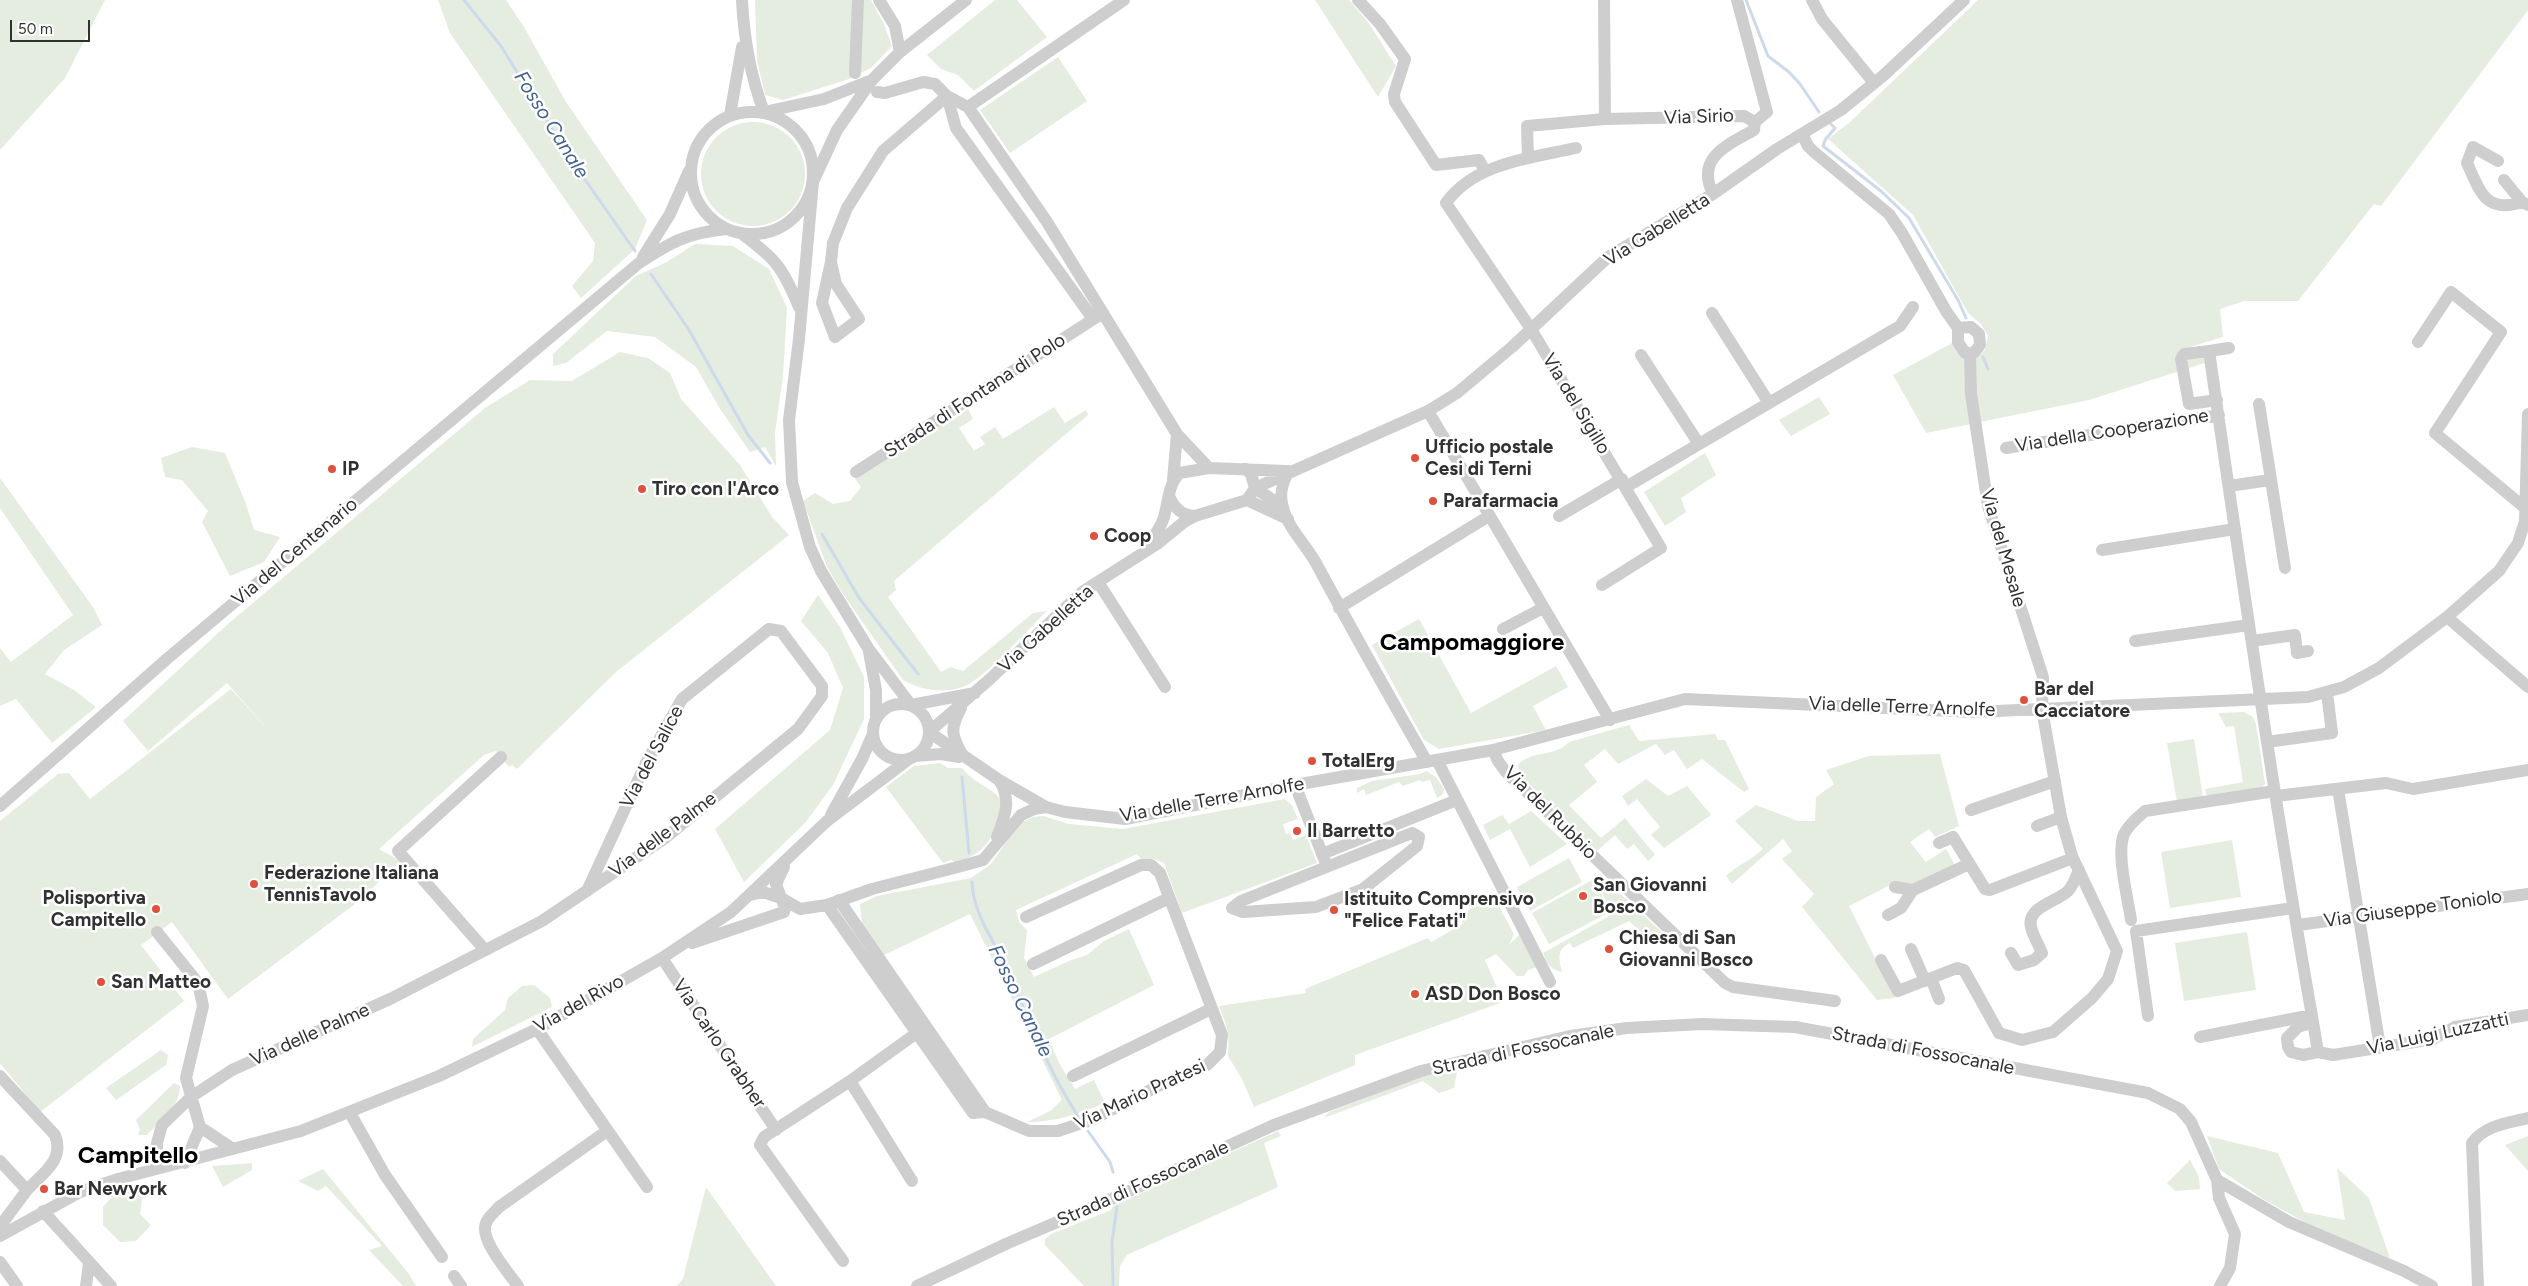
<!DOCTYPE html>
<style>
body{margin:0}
#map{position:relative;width:2528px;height:1286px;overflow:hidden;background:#fff;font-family:Figtree,sans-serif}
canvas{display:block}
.scale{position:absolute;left:10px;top:20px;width:80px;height:22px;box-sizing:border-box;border:2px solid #313131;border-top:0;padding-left:6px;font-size:15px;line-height:18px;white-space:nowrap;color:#313131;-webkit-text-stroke:4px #fff;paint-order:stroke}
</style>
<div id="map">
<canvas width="2528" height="1286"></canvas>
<div class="scale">50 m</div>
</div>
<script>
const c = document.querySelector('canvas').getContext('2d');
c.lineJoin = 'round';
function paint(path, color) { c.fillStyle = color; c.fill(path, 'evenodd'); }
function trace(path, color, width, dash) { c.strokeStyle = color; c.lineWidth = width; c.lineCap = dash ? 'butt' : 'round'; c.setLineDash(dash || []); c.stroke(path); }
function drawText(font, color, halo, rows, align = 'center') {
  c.font = font + ' Figtree,sans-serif'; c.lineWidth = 5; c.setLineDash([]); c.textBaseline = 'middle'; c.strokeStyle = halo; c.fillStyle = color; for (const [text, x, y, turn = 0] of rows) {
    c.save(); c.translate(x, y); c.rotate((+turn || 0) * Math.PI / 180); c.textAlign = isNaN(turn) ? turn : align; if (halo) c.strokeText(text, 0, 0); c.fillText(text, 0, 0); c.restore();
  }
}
paint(new Path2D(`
 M0,0h105l-40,78 -65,72z
 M438,0h68l18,27 42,75 81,118 -12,29 -54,49 -9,-12 21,-25 2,-18 -145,-210z
 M755,0h116l13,24 8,22 -21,22 -22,11 -66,21 -18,-5 -8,-35z
 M995,0h22l30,37 -73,54 -16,-16 -17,-6 -14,-14z
 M1315,0h34l19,22 28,44 -18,31z
 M1978,0h550v10l-147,196 -7,-2 -76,97h-54l-24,8 3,28 -43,13 31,11 -122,39 -163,33 -33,-58 61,-33 10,17 11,1 10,-10 3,-14 -7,-12 -13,-11 -55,-98 -85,-76 21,-16z
 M1058,57l29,44 -77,52 -30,-43z
 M701 174a52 52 0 1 1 104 0a52 52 0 1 1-104 0Z
 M695,244l38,2 36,23 18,39 -4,68 -8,56 1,34 -11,-19 -15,5 -30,-43 -24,-42 -41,-30 -48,-6 -41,32 -13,3v-12l83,-78 31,-14z
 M620,352l28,6 22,15 11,26 59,66 32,52 17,18 -173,137 -99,97 -5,-4 -3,2 -13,-16 -12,4 -105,94 22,12 -42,40 -131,98 -56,-77 -31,23 43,56 -144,111 -40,-49v-242l58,-47 11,-1 21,26 141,-110 39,43 -43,-49 -79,68 -25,-30 106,-98 256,-215 45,-28 42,1z
 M1819,397l11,17 -39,22 -12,-16z
 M1054,407l11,16 21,-13 2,5 -194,166 2,9 -8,7 53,75 9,-5 13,4 70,-58 14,-2c-19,18 -63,68 -84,76 -21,7 -42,3 -60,-7l-60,-86 -16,-27 -24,-66 12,-8 18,11 17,-3 11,-14 -6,-8 86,-56 2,4 25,-18 5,10 -14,9 15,23 11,-7 -5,-7 15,-10 8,12z
 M192,447l33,6 21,51 8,26 26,7 -16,25 -34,14 -28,-54 6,-11 -26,-31 -17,-3 -4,-19z
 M1705,453l11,22 -35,23 5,14 -21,14 -21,-34z
 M0,478l93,129 9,18 -38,25 -19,24 29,16 22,17 -44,36 -36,-44 -16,7v-58l11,14 62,-47 -73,-107z
 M818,595l22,32 24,50v42l-31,66 -28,38 -61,59 -29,-53 115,-99 13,-42 -15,-35 -27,-32z
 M1419,619l52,94 85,-47 12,21 -35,19 13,24 -107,19 -15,-9 -52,-95z
 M2244,712l9,5 3,7 9,60 -3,3 -55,10 -2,-8 38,-7 -9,-56 -8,1 -8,-14z
 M1629,725l10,16 76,-7 3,6h7l24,49 -5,3 -42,-33 -15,10 -13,-19 -9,5 -9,-11 -38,20 -13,-15 -21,16 13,17 -28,23 32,33 24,-20 30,37 -7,6 -14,-17 -7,5 -12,-14 -18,16 -76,-75 -3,-11c12,-15 39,-8 51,-23z
 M2194,739l9,59 -26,4 -10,-59z
 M1940,754l19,72 -24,11 -6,-8 -19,13 16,20 20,-13 9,16 -45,20 -14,-3 -47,24 46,92 -18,2 -75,-93 12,-13 -32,-35 10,-8 -9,-12 -51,45 -6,-8c11,-11 26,-16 37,-27l-28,-28 21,-16 42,16h17l1,-24 18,-13 -8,-14 43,-14z
 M940,763l8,5h14c11,15 30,19 40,33 -7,34 -12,50 -46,62l-5,-3 -8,3 -57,-76 28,-21z
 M1426,771l10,6 8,12 -1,5 -6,4 -7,-18 -8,2 -2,-2 -17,6 -4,-4 -33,13 -2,-6 -7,4v-5l15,-7 48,-7z
 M1646,779l22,17 19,-10 24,29 -47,33 -13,-13 9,-8 -23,-28 -9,7 -6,-10z
 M1285,799l7,6 6,14 -15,5 3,10 4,-1 3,7 13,-5 11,28 -135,50 -18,-50 -10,-4h-13l-4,-5 -121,56 3,12 8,8 -3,28 10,19 37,-17 16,-5 17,-14 25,-12 25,56 -105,54 10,24 16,26 19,-9 11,23c-27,11 -49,19 -78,19l23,-11 12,-11 -92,-186 -88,42 -20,-32 -2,-20 17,-8 94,-18 20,-14 22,-32 9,-10 11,-5 10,-1 26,8 54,5z
 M1531,811l36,33 -37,23 -20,-38 -20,11 -7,-15 19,-10 7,9z
 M2232,840l9,57 -71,11 -9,-56z
 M1569,858l13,24 -52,29 -13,-24z
 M1599,874l63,58 -11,9 -22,-20 -56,27 -3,-5c-14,7 -11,15 -8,29 -12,-2 -15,-9 -19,-19l70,-39 -18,-35z
 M1594,879l16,33 -61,32 -17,-31z
 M1491,892l23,42 -5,11 11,-11 18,33 -10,3 -4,6h-7l-21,-22 -11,6 18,42 -148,53v10l-101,42 -12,-28 -14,-23c2,-24 -1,-29 -9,-50l87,-13 -1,-4 123,-51 3,4 32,-18 -3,-7z
 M2247,932l9,58 -72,11 -9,-58z
 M534,985l16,13 2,9 -80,40 1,-8 32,-29 3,-12 14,-12z
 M161,1050l7,5 -2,10 -50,35 -10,-12z
 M1457,1072l-3,16 -15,5 -16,-12 -99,37 5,-6 94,-36z
 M174,1083l6,3c0,20 -19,35 -33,49h-9l2,-5 -4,-10z
 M1278,1131l3,5 -17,7 14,44 -151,68 -7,11 -1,20h-35l-39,-41v-6l6,-5 60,-24 2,-4z
 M2207,1136l71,17 26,59 41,8 -8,-52 32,30 21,60 -71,-28 -56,-31 -44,-30z
 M2528,1136v35l-23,-26z
 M2190,1160l9,17 1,12 -25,2 -8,-8z
 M252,1163v7l-29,17 -11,-21z
 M323,1169l86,105 7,12h-13l-34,-36 13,-4 -56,-60 -8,5 -20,-10z
 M142,1185l18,3 -1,5 -17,6 -2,15 11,11 -15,16 -16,1 -17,-17v-18l16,-19z
 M706,1187l70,99h-99l6,-7z`), '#e4ede0');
trace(new Path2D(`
 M464,0l37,46 71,115 63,90
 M1746,0l22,56 21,16 11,12 19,28
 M1830,123l5,5 -10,12 -2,6 58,45 28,27 49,82 8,18
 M651,274l38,56 59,105 22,28
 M1983,357l5,12
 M822,534l37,64 59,76
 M962,777l7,76
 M972,882c1,34 25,62 37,92 21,48 40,98 69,142
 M1088,1131l22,31 3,10
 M1113,1286l-1,-44 5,-35`), '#cddaec', 3);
trace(new Path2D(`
 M742,0c2,40 8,75 22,112l60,-13 48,-19
 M879,0l16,26 5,26
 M966,0l-66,52 -28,28 -35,50 -24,52 -14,157 -10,81 3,62 18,65 11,24 47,77 43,57 64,-12
 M1358,0l22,24 25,35 -11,35 1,8 41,63 43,-5 6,11
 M1604,0l1,119
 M1737,0l30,112 -12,10
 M1812,0l10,19 52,64
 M855,73l3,-73
 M877,92l8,1 38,-11 12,2 12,12 21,11 79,115 130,212 32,34
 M947,96l9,32 137,191
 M968,107l156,-107
 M691 173a61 61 0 1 1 122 0a61 61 0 1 1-122 0Z
 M730,115l12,-68
 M1802,134l6,12 6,6 75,62 13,19 44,78 12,17v14l7,11h9l6,-8 -1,-11 -8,-7 -13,1
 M1576,148c-45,10 -102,15 -130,55l85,126 130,219 -59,37
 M1528,158l-1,-32 78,-7 139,-3 11,6 -1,8c-26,15 -59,27 -41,64
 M2498,161l-25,-14 -6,16c13,28 18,51 55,39l6,3
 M2504,180l18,22
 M742,234c34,25 41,34 57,73
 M643,257l27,-43 19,-43
 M831,262l-9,41 13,34 24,-18 -23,-35 -5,-22 2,-19 14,-35 36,-57 64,-55
 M1712,313l57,90
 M2418,342l33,-50 50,40 -66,101 90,75
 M2209,351l20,-3
 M1641,355l58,89
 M2217,400l-28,4 -8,-45 3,-5 25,-3c32,224 65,449 104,671l-15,5 -11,11 1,9 3,5 12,3 15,-3 -5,-30
 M2259,404l26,164
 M1428,411l182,309
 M2006,448l213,-33
 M1289,471c-7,12 -10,23 -6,37 5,20 23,37 33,55 36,67 73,133 111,199
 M856,472l247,-159
 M1173,480l4,-46
 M2229,486l41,-6
 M1626,487l274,-161 13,-19
 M1255,488l173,-77 29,-18 55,-46 95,-89 106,-64 64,-45 64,-39 43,-35 80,-75
 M1255,488l28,19
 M1169,496c5,11 12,20 26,20
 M1247,500l41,19
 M1559,516l63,-37
 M1147,547c6,-9 12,-17 16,-27 6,-17 4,-33 16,-47l30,-5 77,3
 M2102,550l133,-21
 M1098,582l67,105
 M1339,608l150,-92
 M2447,617l81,70
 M1503,629l40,-21
 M2135,641l114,-16
 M2252,641l43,-6 2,18 11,-2
 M869,652l7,38v29
 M873 732a28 28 0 1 1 56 0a28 28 0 1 1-56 0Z
 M961,708c-11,21 -10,26 1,46
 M929,732l70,48 47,27 19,5 60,7 170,-34 198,-35 192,-51 289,13 334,-15 36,-10 35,-19 68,-51 52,-46 19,-28 7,-22 3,-107
 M929,732l61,-53 92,-87 75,-48 27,-22 11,-6 52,-16 8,-12 -4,-14 -6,-5
 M2267,742l65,-9 -5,-40
 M1493,750l5,11 8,11 219,211 8,4 102,14
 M915,756l26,-2 18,3
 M1437,760l113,222
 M1295,785l30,76
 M2338,789l42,258
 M2276,796l110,-13 27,6 115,-19
 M0,806l168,-148 471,-395c32,-21 48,-30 87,-34
 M1971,810l84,-29
 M831,815l31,-56 11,-25
 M2037,826l24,-9
 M1412,833l7,4 -2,9 -54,43 -47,18 -73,5 -11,-4 9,-7z
 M997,837c8,-21 15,-37 2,-57
 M1939,843l14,-6 32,52 5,1 83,-32
 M1322,854l135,-54
 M784,867l-8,17 5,14 19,11 27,-4 45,-16 86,-22 25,-7 38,-45 13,-6 12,-2
 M1895,887l18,3
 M839,900l146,212
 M827,905l146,208 12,-1 44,19h29l36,-12 64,-33 49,-21 13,-13 2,-17 -62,-162 -9,-8h-10l-115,52
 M1888,915l13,-7 12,-18 56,-26
 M2131,920c-3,-22 -15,-66 -7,-86 5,-10 13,-16 21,-23l130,-20
 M2298,925l230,-31
 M157,932l41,51 5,23 -17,72 14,49 33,22
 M692,943l92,-31 1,-5 -4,-9 -18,-6 -13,3
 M1911,949l14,32
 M485,950l-87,-99 103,-94
 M2011,953l7,12 16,-5 8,-7c-3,-8 -9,-17 -11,-26 -5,-20 26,-25 37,-36 5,-5 8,-14 11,-21
 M662,958l114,172
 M1881,960l17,31 59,-23 7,2 35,63 23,7 31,-8 39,-34 16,-19 9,-28 -45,-95 -11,-39 -19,-108 1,-32 -55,-171 -17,-112 -1,-39
 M1033,964l136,-66
 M1931,978l8,21
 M2148,1016l-12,-85 157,-23
 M537,1029l110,158
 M2200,1037l112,-22
 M2318,1052l15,3 100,-16 22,-12 73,-12
 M0,1076l55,59c10,25 -12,38 -28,55
 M1073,1076l138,-67
 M850,1081l62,100
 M350,1113l35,62 57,82
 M0,1161l27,29 -26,35 1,10
 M185,1163l15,-36
 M157,1169v-26l5,-18 29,-28 41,-27 158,-71 152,-78 123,-83 133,-109 24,-33v-10l-41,-55 -12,-2 -87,70 -36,64 -59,128
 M2217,1180l2,18 16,36 -5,34 -10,18
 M43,1211l68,75
 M0,1236l80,-44 38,-13 183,-48 138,-55 98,-47 125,-71 69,-46 96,-91 82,-62
 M843,1261l-83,-116 4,-8 86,-56 75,-54
 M0,1262l17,24
 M454,1276l7,10
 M86,1286l3,-23
 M518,1286c-10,-14 -39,-47 -32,-63 2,-6 9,-11 13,-16l108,-76
 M917,1286l91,-43 115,-49 151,-69 147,-54 149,-35 57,-8 75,-4 93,3 353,66 32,16 11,13 26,58 72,42 115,49 28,15
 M2478,1286l-6,-143c13,-18 36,-20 56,-25`), '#cecece', 12);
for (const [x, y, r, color] of [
 [1415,458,5,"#de513c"],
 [332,469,5,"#de513c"],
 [642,489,5,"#de513c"],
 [1433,501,5,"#de513c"],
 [1094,536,5,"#de513c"],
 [2024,700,5,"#de513c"],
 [1312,761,5,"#de513c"],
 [1297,831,5,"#de513c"],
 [254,884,5,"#de513c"],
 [1583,896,5,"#de513c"],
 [156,909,5,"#de513c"],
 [1334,910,5,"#de513c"],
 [1609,949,5,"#de513c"],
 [101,982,5,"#de513c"],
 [1415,994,5,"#de513c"],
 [44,1189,5,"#de513c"]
]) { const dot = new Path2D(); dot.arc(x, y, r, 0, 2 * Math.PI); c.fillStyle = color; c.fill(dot); trace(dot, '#fff', 2); }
drawText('19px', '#313131', '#fff', [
 ["Via Sirio",1699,117,-2],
 ["Via Gabelletta",1657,230,-32],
 ["Strada di Fontana di Polo",975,396,-33],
 ["Via del Sigillo",1576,404,59],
 ["Via della Cooperazione",2112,431,-9],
 ["Via del Mesale",2003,548,74],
 ["Via del Centenario",295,552,-40],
 ["Via Gabelletta",1046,629,-42],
 ["Via delle Terre Arnolfe",1902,707,2],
 ["Via del Salice",652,757,-62],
 ["Via delle Terre Arnolfe",1212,800,-10],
 ["Via del Rubbio",1550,813,45],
 ["Via delle Palme",663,835,-37],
 ["Via Giuseppe Toniolo",2413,909,-8],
 ["Via del Rivo",579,1004,-29],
 ["Via Luigi Luzzatti",2438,1034,-12],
 ["Via delle Palme",310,1035,-24],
 ["Via Carlo Grabher",719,1044,56],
 ["Strada di Fossocanale",1523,1050,-12],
 ["Strada di Fossocanale",1923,1051,11],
 ["Via Mario Pratesi",1140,1095,-25],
 ["Strada di Fossocanale",1143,1184,-24]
]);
drawText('bold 19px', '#313131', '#fff', [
 ["Ufficio postale",1425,447],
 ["Cesi di Terni",1425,469],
 ["IP",342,469],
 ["Tiro con l'Arco",652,489],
 ["Parafarmacia",1443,501],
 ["Coop",1104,536],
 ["Bar del",2034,689],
 ["Cacciatore",2034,711],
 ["TotalErg",1322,761],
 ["Il Barretto",1307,831],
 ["Federazione Italiana",264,873],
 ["TennisTavolo",264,895],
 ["San Giovanni",1593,885],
 ["Bosco",1593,907],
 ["Polisportiva",146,898,"right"],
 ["Campitello",146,920,"right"],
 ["Istituito Comprensivo",1344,899],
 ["\"Felice Fatati\"",1344,921],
 ["Chiesa di San",1619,938],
 ["Giovanni Bosco",1619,960],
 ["San Matteo",111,982],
 ["ASD Don Bosco",1425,994],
 ["Bar Newyork",54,1189]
], 'left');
drawText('italic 20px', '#416291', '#fff', [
 ["Fosso Canale",551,125,58],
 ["Fosso Canale",1020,1001,64]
]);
drawText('bold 24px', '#000', '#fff', [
 ["Campomaggiore",1472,643],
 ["Campitello",138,1156]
]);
</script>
